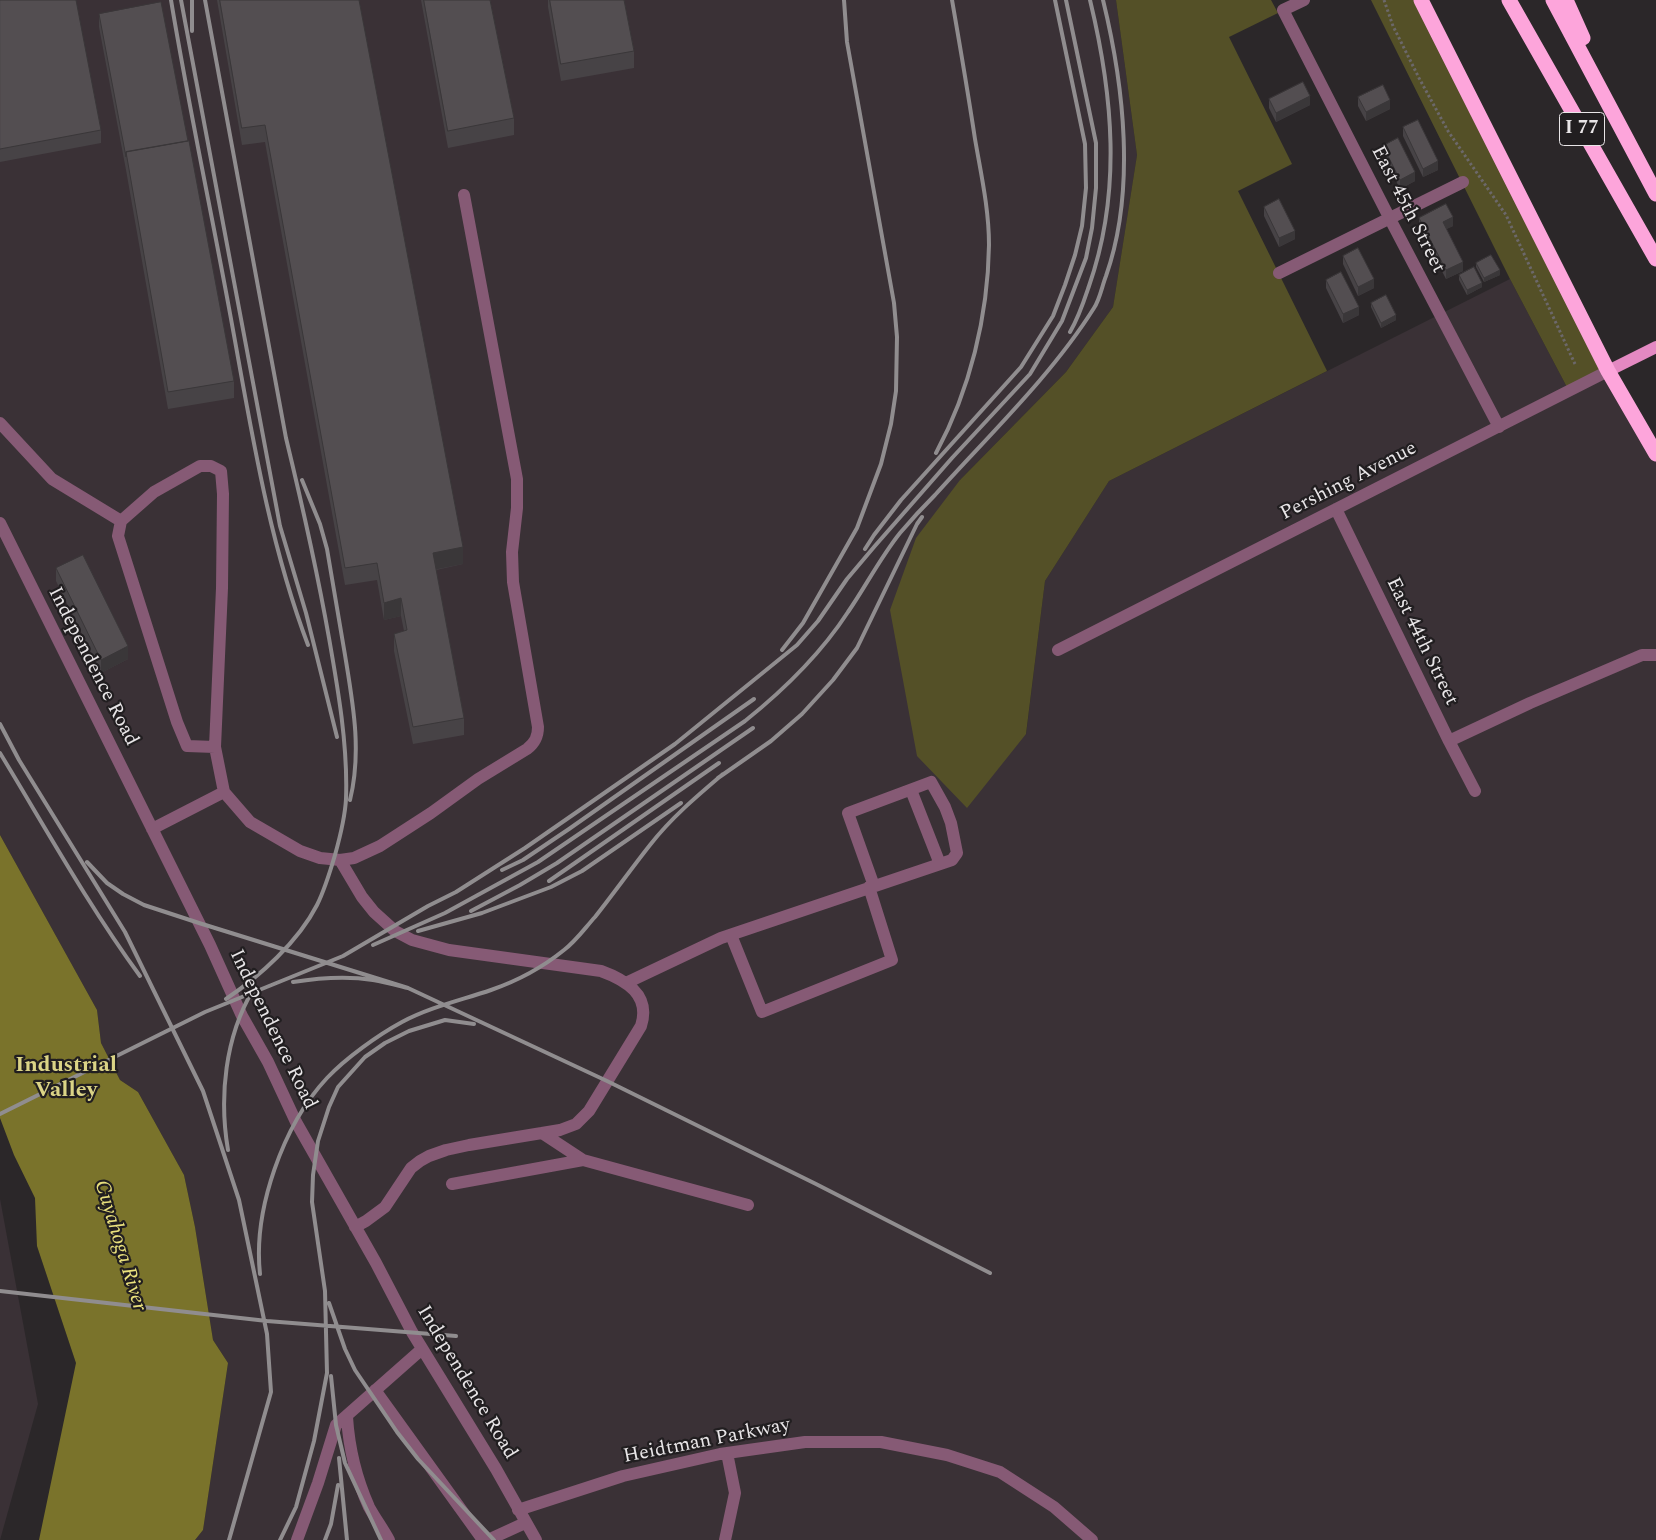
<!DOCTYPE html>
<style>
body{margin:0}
canvas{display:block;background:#2b2729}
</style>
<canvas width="1656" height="1540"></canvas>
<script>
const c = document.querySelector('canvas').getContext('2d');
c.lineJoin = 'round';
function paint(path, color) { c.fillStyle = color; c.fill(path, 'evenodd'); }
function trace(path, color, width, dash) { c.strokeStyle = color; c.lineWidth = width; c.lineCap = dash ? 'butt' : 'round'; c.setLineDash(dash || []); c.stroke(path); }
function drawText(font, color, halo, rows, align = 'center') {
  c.font = font + ' Spectral,serif'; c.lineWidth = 4.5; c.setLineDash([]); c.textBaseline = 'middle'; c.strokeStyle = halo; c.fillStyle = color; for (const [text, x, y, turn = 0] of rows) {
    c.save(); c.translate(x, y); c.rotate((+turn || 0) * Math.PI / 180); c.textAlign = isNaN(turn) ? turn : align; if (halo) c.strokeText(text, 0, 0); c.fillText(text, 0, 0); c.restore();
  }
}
paint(new Path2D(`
 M0,0h1116l21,155 -24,152 -47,65 -106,108 66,255 19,-154 64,-100 401,-202 59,112 39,-20 48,83v1086h-1461l8,-10 25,-167 -15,-23 -18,-113 -11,-52 -46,-83 -18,-12 -19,-37 -4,-33 -97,-175z
 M0,1199l38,205 -38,136z`), '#3a3136');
paint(new Path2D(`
 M1116,0h155l7,13 -49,24 63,127 -54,27 89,180 -218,110 -64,100 -19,153 -59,74 -50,-52 -27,-146 26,-72 44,-58 106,-108 47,-65 24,-152z
 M1371,0h50l187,371 -39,20 -59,-112z`), '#545027');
paint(new Path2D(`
 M0,835l97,175 4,33 19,37 18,12 46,83 11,52 18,113 15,23 -25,167 -8,10h-156l37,-177 -39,-117 -2,-48 -21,-43 -14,-37z`), '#7a732b');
trace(new Path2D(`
 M1384,0l9,26 26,52 29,53 58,84 69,149`), '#6c686a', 3, [2.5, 2.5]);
trace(new Path2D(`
 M1304,0l-21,10 107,209 109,208
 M1279,273l184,-91
 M0,423l52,56 69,42
 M1336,509l113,232 26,50
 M0,523l210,422 32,71 26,46 28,60 80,141 36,69 84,137 40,71
 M1058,650l550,-279
 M1449,741l81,-38 112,-48h14
 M215,747l-28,-1 -10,-24 -59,-186 3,-15 33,-29 46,-26h11l10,5 2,23 -1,94 -7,159 9,45
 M911,790l29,74
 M152,829l72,-37 26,30 50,29 20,7 20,2 14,-2 26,-12 51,-33 47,-34 49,-30c8,-6 11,-12 11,-22l-25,-145 -1,-30 5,-44v-29l-53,-284
 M340,860l22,37 12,15 21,19 17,9 37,10 152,21c25,9 50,24 40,55l-52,85 -13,13 -16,6 -91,15 -23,5 -17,6 -9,5 -9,7 -26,39 -19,14 -11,6
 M731,935l31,77 130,-52 -23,-73
 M626,983l95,-45 231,-78 5,-7 -6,-30 -6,-16 -14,-25 -83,31 26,73
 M542,1133l41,27 165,45
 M452,1184l131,-24
 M375,1390l108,150
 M347,1417c2,31 9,61 22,90 6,11 14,22 20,33
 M518,1510l105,-34 97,-22 85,-12h76l66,13 53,17 54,35 38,33
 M297,1540l21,-57 18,-58 86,-76
 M488,1540l37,-17
 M725,1540l10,-47 -8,-40`), '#865a75', 12);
trace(new Path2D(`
 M1608,371l48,-24`), '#e489c2', 12);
trace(new Path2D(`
 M1421,0l187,371 48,83
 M1509,0l147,259
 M1553,0l103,194
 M1566,0l17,38`), '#fda5db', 15);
trace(new Path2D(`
 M171,0c17,103 39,205 58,308 21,113 38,229 79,337
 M181,0l99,526 26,87 31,124
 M205,0l81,438c16,66 31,132 43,200 9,51 19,108 17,161 -1,19 -6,38 -11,56 -5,17 -10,34 -18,50 -19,37 -57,71 -91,94
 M192,31v-31
 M1070,332c9,-15 14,-31 19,-46 33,-94 24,-191 1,-286
 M936,453c34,-63 52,-137 53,-208 0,-36 -8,-71 -14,-106 -7,-46 -15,-93 -23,-139
 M302,480l18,44 7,25c6,35 12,71 18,106 8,49 17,96 5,145
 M865,549l9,-14 27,-35 120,-133 32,-51 12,-31 10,-30 7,-29 4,-38 -1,-44 -30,-144
 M782,650l21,-27 54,-95 24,-64 10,-40 5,-33 1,-54 -3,-34 -47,-261 -3,-42
 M0,724l19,36 106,172 78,159 36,109 28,134 4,58 -42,148
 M0,753c45,74 88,152 140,223
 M718,778l53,-37 31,-27 31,-34 24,-32 60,-124 5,-7
 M87,862l20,21 16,11 21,11 55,18 209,65c-12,-3 -23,-6 -35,-8 -25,-4 -55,-2 -80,2
 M502,870l21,-10 46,-31 185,-130
 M549,881l170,-118
 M471,911l49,-26 37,-22 196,-135
 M418,931l64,-18 69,-26 31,-16 99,-68
 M373,945l72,-32 93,-51 207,-141c40,-32 75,-66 103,-109 18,-26 32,-54 52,-79 11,-13 23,-26 35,-38 53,-59 117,-120 159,-187 6,-9 8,-22 12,-32 30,-85 18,-190 -3,-276
 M408,988l199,93 209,103 174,89
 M0,1114l205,-102 138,-56 85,-50 28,-14 69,-44 150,-104 122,-99 21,-24 29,-42 27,-32 78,-89 78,-84 32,-53 24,-63 6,-30 4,-40v-45l-30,-143
 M228,1150c-9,-53 -3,-113 25,-160
 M260,1274c-7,-64 23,-149 67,-196 19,-20 51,-43 75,-56 28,-15 60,-22 89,-32 26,-9 52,-23 73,-40 12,-9 21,-22 31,-33 19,-24 36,-48 55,-72 21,-27 47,-49 73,-71
 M0,1291l267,30 189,15
 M329,1303l16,46 10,21 42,62 21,27 76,81
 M331,1376l5,49 9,38 36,77
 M339,1458l8,82
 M280,1540l16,-33 18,-66 13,-68 -2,-82 -13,-89 1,-27 5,-34 11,-34 9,-20 27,-30 20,-14 24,-12 36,-11 29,4
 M325,1540l6,-16 7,-39`), '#908d8f', 4);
paint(new Path2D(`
 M0,0l101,130v13l-101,19z
 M217,0h142l104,564 -27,6 28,148v17l-51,9 -19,-93v-17l10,-3 -3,-15 -17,4 -7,-40 -32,5 -80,-443 -23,3z
 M421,0h69l24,118v17l-66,13z
 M548,0h76l10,51v17l-73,13 -13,-74z
 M99,14l135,367v17l-66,11 -42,-239 -27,-143z
 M1358,97l32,12 -24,12 -8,-15z
 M1269,99l41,6 -34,17 -7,-14z
 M1403,127l35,43 -15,7 -20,-41z
 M1383,146l32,35 -15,8 -17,-35z
 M1264,207l31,32 -16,8 -15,-31z
 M1419,218l34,8 -7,3 17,42 -17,8 -27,-53z
 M1343,256l31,32 -16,8 -15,-32z
 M1476,263l24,12 -16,7 -8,-15z
 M1459,275l23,12 -15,8 -8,-15z
 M1326,280l33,35 -16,8 -17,-35z
 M1371,303l25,17 -15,8 -10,-21z
 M56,568l72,91 -27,14 -45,-92z`), '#474346');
paint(new Path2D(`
 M1310,96v9l-34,17v-9z
 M1390,100v9l-24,12v-9z
 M1438,161v9l-15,7v-8z
 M1415,172v9l-15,8v-9z
 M1453,217v9l-10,5v-9z
 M1295,231v8l-16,8v-9z
 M1463,262v9l-17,8v-9z
 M1500,270v5l-16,7v-4z
 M1374,279v9l-16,8v-9z
 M1482,283v4l-15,8v-5z
 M1359,307v8l-16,8v-9z
 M1396,315v5l-15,8v-5z
 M463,547v17l-30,6v-17z
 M401,598v18l-17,4v-17z
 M128,646v13l-27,14v-13z`), '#3a3739');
const building = new Path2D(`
 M0,0h76l25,130 -101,19z
 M220,0h139l104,547 -30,6 31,165 -51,9 -19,-93 13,-4 -6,-32 -17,5 -7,-40 -32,5 -80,-443 -23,3z
 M424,0h66l24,118 -66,13z
 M550,0h74l10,51 -73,13z
 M161,2l27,139 -62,11v5l-27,-143z
 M1303,82l7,14 -34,17 -7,-14z
 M1383,85l7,15 -24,12 -8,-15z
 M1418,120l20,41 -15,8 -20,-42z
 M1398,138l17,34 -15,8 -17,-34z
 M189,141l45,240 -66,11 -42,-240z
 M1279,199l16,32 -16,7 -15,-31z
 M1446,204l7,13 -10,5 20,40 -17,8 -27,-52z
 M1358,248l16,31 -16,8 -15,-31z
 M1491,255l9,15 -16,8 -8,-15z
 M1474,267l8,16 -15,7 -8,-15z
 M1341,272l18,35 -16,7 -17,-34z
 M1386,295l10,20 -15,8 -10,-20z
 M83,555l45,91 -27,14 -45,-92z`);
paint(building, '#534e51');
trace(building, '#3a3739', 1);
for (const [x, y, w] of [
 [1582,129,45]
]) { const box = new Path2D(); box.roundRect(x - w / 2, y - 16.5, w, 33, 4); c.fillStyle = '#211e20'; c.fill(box); trace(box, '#e8e5e7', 1); }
drawText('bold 19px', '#e8e5e7', null, [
 ["I 77",1582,129]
]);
drawText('20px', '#e8e5e7', '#211e20', [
 ["East 45th Street",1407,210,63],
 ["Pershing Avenue",1349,482,-27],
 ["East 44th Street",1421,642,64],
 ["Independence Road",92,667,63],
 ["Independence Road",272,1030,64],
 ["Independence Road",466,1383,59],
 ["Heidtman Parkway",707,1442,-11]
]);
drawText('italic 21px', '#eae17d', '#211e20', [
 ["Cuyahoga River",119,1246,73]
]);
drawText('bold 22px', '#dbd486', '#211e20', [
 ["Industrial",66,1067],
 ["Valley",66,1092]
]);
</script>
